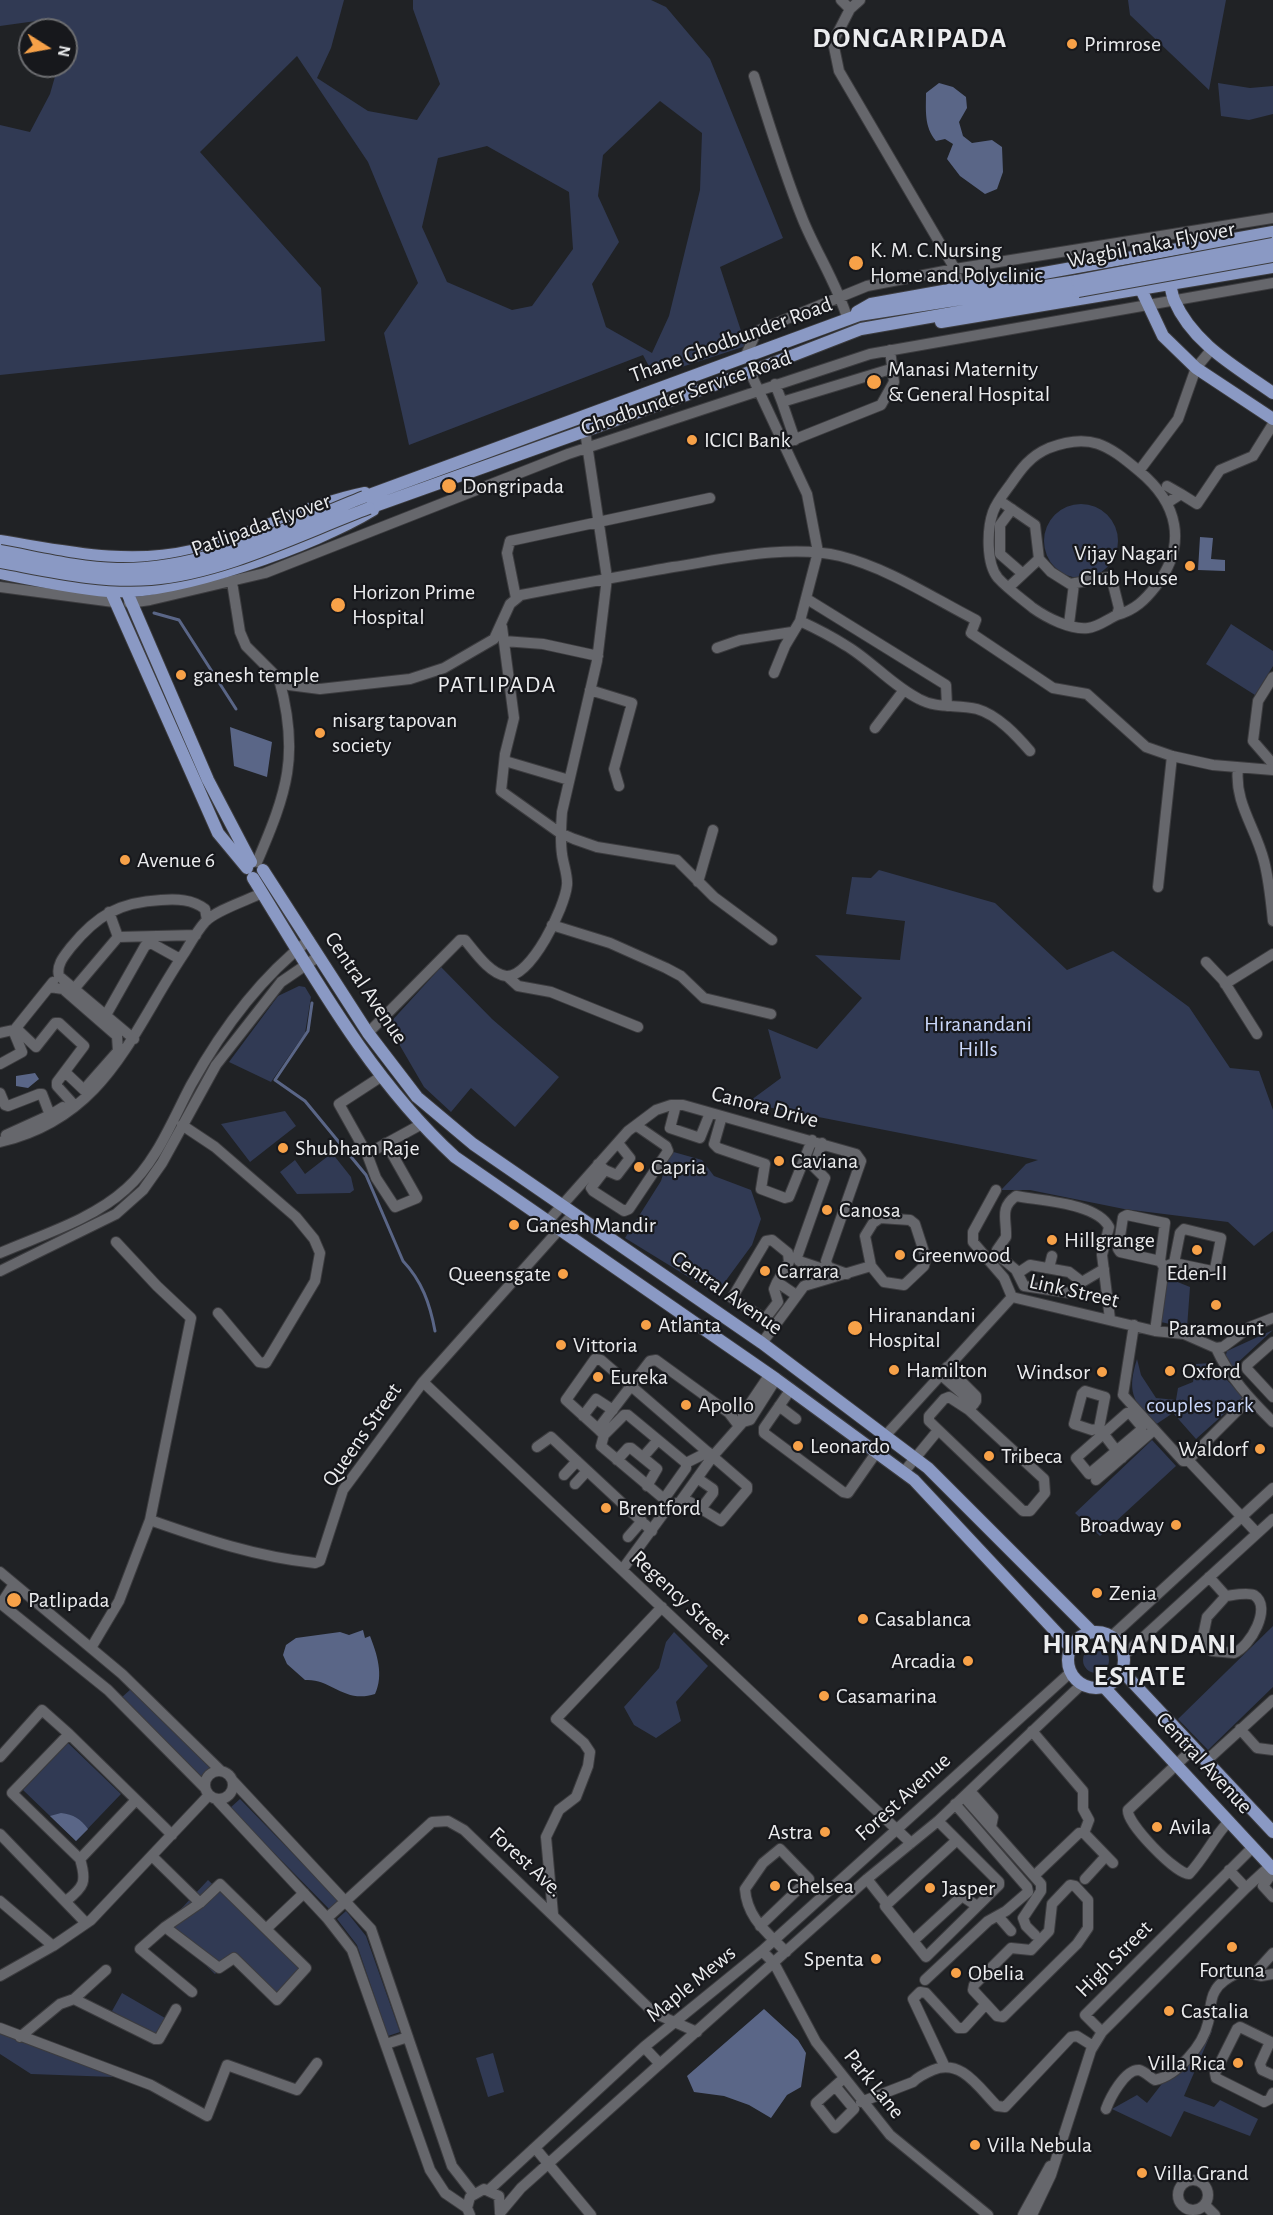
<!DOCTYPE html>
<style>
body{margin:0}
#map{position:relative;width:1273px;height:2215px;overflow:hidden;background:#202225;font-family:"Alegreya Sans",sans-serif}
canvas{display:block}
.north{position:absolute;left:18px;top:18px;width:60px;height:60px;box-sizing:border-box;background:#17181c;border:2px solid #6c6d70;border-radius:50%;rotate:101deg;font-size:16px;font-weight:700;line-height:24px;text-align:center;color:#ebecee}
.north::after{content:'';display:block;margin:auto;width:21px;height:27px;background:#f7a148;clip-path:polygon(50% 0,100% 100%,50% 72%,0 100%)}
</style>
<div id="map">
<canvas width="1273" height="2215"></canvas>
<div class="north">N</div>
</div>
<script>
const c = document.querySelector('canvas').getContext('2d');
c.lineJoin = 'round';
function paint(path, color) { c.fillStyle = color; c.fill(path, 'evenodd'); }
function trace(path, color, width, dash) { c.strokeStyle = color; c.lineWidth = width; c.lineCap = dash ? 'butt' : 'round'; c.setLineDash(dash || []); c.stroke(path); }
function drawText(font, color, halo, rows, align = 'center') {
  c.font = font + ' "Alegreya Sans",sans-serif'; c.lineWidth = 4.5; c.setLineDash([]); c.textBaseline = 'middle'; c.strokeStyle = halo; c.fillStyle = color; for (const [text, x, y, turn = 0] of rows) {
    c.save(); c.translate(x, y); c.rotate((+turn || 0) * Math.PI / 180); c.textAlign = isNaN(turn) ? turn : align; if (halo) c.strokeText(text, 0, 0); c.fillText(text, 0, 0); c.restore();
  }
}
paint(new Path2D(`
 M0,0h344l-13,48 -14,30 51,33 49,9 23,-36 -27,-75v-9h238l15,7 44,52 73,179 -63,29 26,79 -92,30 -11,-21 -234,90 -25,-112 34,-50 -50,-121 -71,-106 -97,96 121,136 4,53 -325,34v-250l30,7 20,-38 8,-28h8v-36h-23l-7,-9 -36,5zM660,101l42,32 -2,57 -31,126 -17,37 -46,-26 -14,-43 27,-42 -21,-46 5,-41zM487,146l82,46 4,57 -41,57 -20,4 -65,-28 -25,-55 16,-69z
 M1128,0h98l-17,90 -79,-75z
 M1218,83l32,5 23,-2v28l-24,6 -28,-4z
 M1044 541a37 37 0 1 1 74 0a37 37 0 1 1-74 0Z
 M1231,624l42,27v15l-18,29 -49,-31z
 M879,870l116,33 72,67 46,-19 76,56 41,61 29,3 14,39v121l-19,15 -26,-24 -104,-13 -94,-19h-29l25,-26 12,-4 -291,-57 34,-25 -13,-49 49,20 45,-51 -47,-43 85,5 5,-39 -59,-7 6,-37 19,1z
 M441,967l51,52 67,58 -44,50 -44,-39 -20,24 -27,-25 -36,-62z
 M299,986l6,1 6,10 -6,36 -34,49 -42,-20 49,-66z
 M285,1111l11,15 -46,36 -29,-38z
 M670,1151l32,9 12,16 37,14 10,29 -9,26 -36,49 -91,-56 36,-57z
 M332,1153l19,24 3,13 -4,3 -53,1 -17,-22 15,-12 10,14z
 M1165,1277l25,10 -3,41 -26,-6z
 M1273,1330l-40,37 -8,-9 2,-7z
 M1137,1359l4,16 15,23 20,2 2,-12 15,-6 3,-18 15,-1 32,34 -47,42 -23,-26 -18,12c-23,-24 -28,-34 -18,-66z
 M1152,1440l24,26 -76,70 -25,-23z
 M1273,1626v61l-65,63 -30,-31z
 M674,1632l34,34 -32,36 5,19 -25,17 -22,-13 -10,-18 35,-39 7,-26z
 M1083 1660a13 13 0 1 1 26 0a13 13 0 1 1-26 0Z
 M131,1689l82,81 -9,9 -83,-81z
 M68,1743l53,51 -45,47 -53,-51z
 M240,1799l101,104 -9,9 -102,-104z
 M208,1880l93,88 -29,31 -43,-40 -14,15 -50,-48z
 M346,1911l20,25 34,96 -12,4 -31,-91 -20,-26z
 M122,1993l43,25 -11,18 -42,-25z
 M1207,2026l5,5 -28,65 30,11 6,-7 38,19 -8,17 -66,-25 -13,26 -59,-28 25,-14 10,8z
 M0,2030l100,37 14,10 -83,-3 -31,-20z
 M493,2053l11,39 -16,5 -12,-39z`), '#313a54');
paint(new Path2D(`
 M939,83l14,4 13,10 1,11 -8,14 4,14 9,7 20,-3 10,7 1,25 -6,17 -12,5 -25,-18 -13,-17 6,-15 -8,-5 -9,2c-12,-14 -10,-31 -10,-48z
 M1200,537l13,1 -2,21 14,1v11l-27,-1z
 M230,727l42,15 -5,35 -33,-11z
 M35,1073l4,6 -11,9 -12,-2v-10z
 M363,1630l2,8 5,-2c7,18 14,39 5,58 -31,10 -44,-16 -70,-14l-18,-16 -4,-9 3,-10 10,-7 44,-6 9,3z
 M61,1813c13,2 19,5 27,16l-12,12 -26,-25z
 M764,2009l34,31 8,13 -5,34 -14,8 -16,23 -22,-13 -25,-9 -30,-4 -7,-16z`), '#5a6687');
trace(new Path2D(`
 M154,613l25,7 57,89
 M312,1003l-4,28 -33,49 30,21 61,74 37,86c19,20 27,43 32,70`), '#5a6687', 3);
const minor = new Path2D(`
 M841,0l9,9
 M860,0l-10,9 -17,33 6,29 116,198 4,19
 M754,76c15,48 30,97 49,144 14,34 34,64 45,100
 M745,357l12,-26 110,-45 88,-17 318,-51
 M750,372l57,122 11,58 -18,69 -15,25 -11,27
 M775,384l7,18 112,-34
 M782,402l13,38
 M783,444l98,-39 13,-23 -4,-32
 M1139,471l39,-52 18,-51 15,-18
 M1167,486l14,8
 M1000,501l35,24 4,34 12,13 19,12 39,-7 3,3 7,28 -2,7c-9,4 -19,12 -29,13 -17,2 -41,-10 -55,-20 -11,-9 -25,-19 -35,-30 -12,-14 -11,-49 -5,-66 3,-9 11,-19 17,-27 11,-16 20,-29 39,-37 41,-16 59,-3 90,23 39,32 49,73 17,115 -11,14 -21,24 -39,29
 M1167,503l14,-9 16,10 23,-34 33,-14 20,-32
 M1012,509l-12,16v29l23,20
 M232,582l8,50 6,14 33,33 10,6 31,4 90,-10 34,-11 50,-29 16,-35 11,-9c51,-10 102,-19 152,-28 52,-8 116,-23 167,-11 48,12 93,42 136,64l-5,13 82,55 34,6 59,53 26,9 41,9 60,5
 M0,587l114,15
 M1009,587l30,-28
 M516,598l-9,-45 3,-12 200,-43
 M807,599l139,86 1,21
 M129,603l21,-3 115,-27 303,-119 302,-100 403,-71
 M800,621c15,7 31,15 45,24 26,15 46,40 74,54 18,10 38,5 58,10 21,6 40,27 53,42
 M1069,624l5,-40
 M502,627l12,91 -9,36 -4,37 59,42 14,6 23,8 80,13 37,37 58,43
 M504,641l39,3 55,12
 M717,648l23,-8 52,-8
 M1273,677l-15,24 -5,40 20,23
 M590,690l42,13 -18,66 5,17
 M875,728l29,-38
 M505,761l64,19
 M1238,768c-4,35 18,60 26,93 5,19 7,40 9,60
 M257,862c30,-70 43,-107 22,-183
 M698,882l15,-52
 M1158,887l14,-131
 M109,912l9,25
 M552,925l58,18 56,25 15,8 23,22 67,16
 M1206,962l17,18 34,54
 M507,976l11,10 33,6 87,35
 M53,982l-37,46 20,19 19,-24h4l25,23 -27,36v4l18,20
 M1225,984l48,-30
 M50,987l13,2 54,47 1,15 -30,34
 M74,989l44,-52 78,-2
 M106,1015l39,-69 6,-3 29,16
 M0,1033l13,-3 9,22 -22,12
 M368,1033l92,-93h5c10,12 25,34 41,36 25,2 59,-69 61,-91 1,-9 -4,-22 -5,-31 -2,-14 -1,-28 0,-42l35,-151 10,-83 -22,-147
 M134,1039l-75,-63c-3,-11 5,-20 12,-29 26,-32 49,-45 90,-47 16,-1 31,-1 44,9l2,11
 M65,1072l19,18
 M0,1093l5,12 3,1 31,-12h3l8,21 13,-8
 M676,1105l-6,23 30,10 10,-25
 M722,1116l-8,28 4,4 47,16 -4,25 24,9 4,-1 23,-57
 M182,1125l33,22 81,70 18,22 6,14 -5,28 -49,82 -7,-1 -41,-49
 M6,1135l44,-20
 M0,1142c107,-25 131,-110 185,-190 6,-10 12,-21 20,-30 9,-11 43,-22 57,-29
 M386,1143l31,55 -22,9 -19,-29 -9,-24 53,-29
 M822,1143l-8,24 11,11 -28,79 2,4 21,7 8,-1
 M367,1154l-28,-50 43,-28
 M598,1164l7,6 -14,18 2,3 31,20 5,-2 39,-58 -2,-5 -29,-20
 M605,1170l12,5 13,-17 -12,-15
 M996,1190l-23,42v10l31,36 8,19
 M549,1220l79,-89 28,-21 15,-5h12l173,49 5,7 -35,100 2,6 19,7
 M0,1253c41,-18 92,-33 126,-64 30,-26 47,-70 65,-104 30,-54 69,-107 118,-145
 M1164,1267l10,-4 6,-30 4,-4 37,9 -6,31 -3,2 -38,-8
 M1049,1268l3,-12
 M1104,1269l-22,13 -12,11 -46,-7 -8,-16 -18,-15 -1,-5 9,-13c1,-17 -7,-29 10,-41 26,5 81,7 93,31l-7,28 8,64
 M0,1271l116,-57 27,-24 19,-27 54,-98 65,-83 38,-26
 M1018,1273l12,-8 39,7 13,10
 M777,1282l-3,7 4,13 -13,17 -33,-21 34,-57 6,-1 16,13 1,9 -12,20 19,13
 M1134,1325l-11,70 60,66 5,-1 61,-61
 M1155,1331l9,-64 -4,-6 -40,-9 -2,-3 5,-32 4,-2 38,8 -5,38
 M1273,1342l-26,23v4l26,28
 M762,1343l42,-57 67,-20 13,16 20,3 20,-19 2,-8 -11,-34 -5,-4 -30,-2 -7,5 -8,13 6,30
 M1216,1348l7,-1 27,-20 23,-9
 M947,1367l29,29v5l-7,9 75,69 1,14 -15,18h-7l-94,-90v-5l15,-17 5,-2 20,13
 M940,1374l34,30
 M423,1382l488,461
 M791,1389l-27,39v5l79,59 5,1 28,-40
 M779,1406l17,13
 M1127,1413h3l12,14 -1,3 -52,44 -13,-16z
 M583,1416l13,-17 17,11
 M743,1422v-8l27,-40
 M1099,1428l-7,2 -18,-6 8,-30 3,-3 20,6 -6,31 23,30
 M598,1429l-32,-29 29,-41 6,1 146,126v4l-26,31 -31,-19h-10
 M602,1433l-4,-4 52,-68 6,-1 73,53 10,13
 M886,1435l126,-138 143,34 29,3 32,14c13,29 35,52 57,74
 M537,1447l14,-10 101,94
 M643,1457l15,-17
 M617,1460l11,-12h3l26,21 -10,17
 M1188,1460l69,73
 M686,1463l22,-11
 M903,1473l32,-39
 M564,1475l13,-14
 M697,1478l16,11v4l-13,17
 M1096,1480l58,-50
 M575,1484l12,-13
 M664,1499l22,-31v-5l-58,-48h-4l-20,20 -3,11 63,53 5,7
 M150,1520c54,19 107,37 165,43l5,-2 23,-71 80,-108 151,-169
 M628,1537l14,-16
 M622,1570l47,-64 11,-4 33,-46 30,-34 7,-2 26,-41
 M0,1572l122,102 99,97
 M1209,1577l17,19c8,-1 21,-4 28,-1 19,12 -4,52 -20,58l-22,-2 -10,-10 5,-24 19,-21
 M0,1603l108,87 97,98
 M1,1604l13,-20
 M1112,1636l161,-148
 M91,1648l28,-47 31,-81 41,-202 -34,-32 -41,-44
 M1124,1655l149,-136
 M1240,1729l17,19 16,2
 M1032,1731l51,60v18l6,11 -5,13
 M1193,1749l-65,61c-2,13 48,64 61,64 16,-17 24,-36 40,-53
 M0,1757l42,-47 27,24
 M1205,1762l68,-62
 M205 1785a14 14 0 1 1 28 0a14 14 0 1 1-28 0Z
 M233,1781l138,148 81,237 21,27
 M970,1791l23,26 -2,10
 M964,1797l77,87v7l-18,27 3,8 9,9
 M216,1799l111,119 25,32 78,220 15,23 22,15
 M136,1800l-56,59 -68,-66 57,-59 92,90 11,11
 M938,1821l61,61v3l-73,72 -41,-51 72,-66
 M0,1834l86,89
 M152,1856l48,47
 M1229,1870l17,18 -144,144 -17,-17 168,-168
 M1273,1872l-10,14 10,11
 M1035,1875l44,-42h5l29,30
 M867,1879l19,24
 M1085,1879l21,-23
 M1246,1888l24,-22
 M0,1901l53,45
 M66,1901c18,-14 21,-19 14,-42
 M553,1914l-7,-77 13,-27 17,-13 12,-31 2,-14 -6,-9 -28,-24 106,-112
 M998,1916l13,15
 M327,1918l105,-96 16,-1 16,9 190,183 43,19
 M760,1926l49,-47 -29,-30 -17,14 -18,26c2,29 22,43 41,63
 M165,1927l-25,22 52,43
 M266,1929l40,39 -29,32 -43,-42 -15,10 -54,-41 35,-24 20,-19 46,45 38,-36
 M913,1941l49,-45 15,10
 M762,1951l12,12 42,79 74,93 98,80
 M1254,1974l19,-21
 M0,1976l53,-30 38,-26 118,-125
 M925,1980l63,-59 18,-10 22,-19 -1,-5 -72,-83
 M74,1999l32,-29
 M0,2028l151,57 56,31 20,-51 70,25 20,-27
 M20,2037l40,-33 14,-5 81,40h4l17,-30
 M1270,2042l-10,22 2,6 11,5
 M1273,2043l-33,-16 -3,2 -22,44 1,5 48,24 6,-3 3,-6
 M386,2044l22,-7
 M644,2047l16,17
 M944,2065l-31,-66 7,-7 6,1 32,35h6l22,-24 11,12 6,1 74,-73 11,-16v-28l-13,-14 -5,-1 -18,19 -3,27 -18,19 -20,-2 -37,37 -1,5 13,14
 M835,2086l19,23 -19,19 -19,-24v-1l27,-24
 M861,2102l52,-20c6,-6 13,-9 20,-12 28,-12 46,18 64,36l8,1 66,-70 6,-1 16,10
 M1106,2109c4,-11 19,-40 33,-39 5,1 11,7 16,10 23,-5 48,-35 53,-57 3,-11 1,-22 7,-32 5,-10 17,-15 26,-20l20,5 12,-2
 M536,2149l55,66
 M1178 2195a15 15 0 1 1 30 0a15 15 0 1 1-30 0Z
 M490,2189l154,-142 118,-96 309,-279
 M1205,2205l10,10
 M500,2213l21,-25 346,-309 71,-58 144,-137
 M470,2215l-3,-7 3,-11 14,-8 15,7 1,16
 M1023,2215l27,-49
 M1032,2215l19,-40 40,-125 11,-18`);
const major = new Path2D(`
 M1167,277c4,7 4,15 7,23 19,44 62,67 99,93
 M1138,283l25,53 33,32 77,51
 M857,312l14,-8 402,-72
 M941,322l332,-55
 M364,497l495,-182 218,-34
 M369,508l381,-136 111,-43 217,-38
 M0,541c63,10 127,25 191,10 59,-14 114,-46 174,-58
 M0,573c35,7 72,15 108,18 67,5 208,-46 265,-81
 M123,583l85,197 43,82
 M108,585l110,248 29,35
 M263,870l105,163 49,64 56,47 289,199 166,125 164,164
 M253,878c60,97 117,201 202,279l321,222 138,101 157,168
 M1068 1660a28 28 0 1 1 56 0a28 28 0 1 1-56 0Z
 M1122,1671l151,161
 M1104,1687l169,182`);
trace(minor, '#3c3c3f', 12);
trace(major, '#3c3c3f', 14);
trace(minor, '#66676c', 10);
trace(major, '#8a99c4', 12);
const majorBridge = new Path2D(`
 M1077,281l196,-37
 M1078,291l195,-35
 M0,551c39,7 78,17 117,18 87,2 168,-41 247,-72
 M0,562c50,9 100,21 151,17 73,-6 149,-45 218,-71`);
trace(majorBridge, '#3c3c3f', 14, []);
trace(majorBridge, '#8a99c4', 12);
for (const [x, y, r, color] of [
 [1072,44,6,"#f7a148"],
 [856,263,8,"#f7a148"],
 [874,382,8,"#f7a148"],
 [692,440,6,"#f7a148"],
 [449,486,8,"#f7a148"],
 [1190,566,6,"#f7a148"],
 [338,605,8,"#f7a148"],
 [181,675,6,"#f7a148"],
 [320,733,6,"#f7a148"],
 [125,860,6,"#f7a148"],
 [283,1148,6,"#f7a148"],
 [779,1161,6,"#f7a148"],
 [639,1167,6,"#f7a148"],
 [827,1210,6,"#f7a148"],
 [514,1225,6,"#f7a148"],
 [1052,1240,6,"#f7a148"],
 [1197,1250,6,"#f7a148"],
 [900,1255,6,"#f7a148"],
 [765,1271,6,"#f7a148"],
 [563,1274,6,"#f7a148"],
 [1216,1305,6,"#f7a148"],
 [646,1325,6,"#f7a148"],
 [855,1328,8,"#f7a148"],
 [561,1345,6,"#f7a148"],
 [894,1370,6,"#f7a148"],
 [1170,1371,6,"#f7a148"],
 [1102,1372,6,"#f7a148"],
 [598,1377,6,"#f7a148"],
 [686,1405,6,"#f7a148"],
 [798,1446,6,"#f7a148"],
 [1260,1449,6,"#f7a148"],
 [989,1456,6,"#f7a148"],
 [606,1508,6,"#f7a148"],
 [1176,1525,6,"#f7a148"],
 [1097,1593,6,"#f7a148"],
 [14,1600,8,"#f7a148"],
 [863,1619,6,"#f7a148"],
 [968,1661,6,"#f7a148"],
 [824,1696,6,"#f7a148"],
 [1157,1827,6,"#f7a148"],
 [825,1832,6,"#f7a148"],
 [775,1886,6,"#f7a148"],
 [930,1888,6,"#f7a148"],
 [1232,1947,6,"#f7a148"],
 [876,1959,6,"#f7a148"],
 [956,1973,6,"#f7a148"],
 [1169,2011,6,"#f7a148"],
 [1238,2063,6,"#f7a148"],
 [975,2145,6,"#f7a148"],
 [1142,2173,6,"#f7a148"]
]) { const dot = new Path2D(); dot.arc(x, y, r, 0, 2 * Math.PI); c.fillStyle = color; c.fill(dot); trace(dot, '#17181c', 2); }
drawText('22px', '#ebecee', '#17181c', [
 ["Primrose",1084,44],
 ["K. M. C.Nursing",870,250],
 ["Home and Polyclinic",870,275],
 ["Manasi Maternity",888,369],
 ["& General Hospital",888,394],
 ["ICICI Bank",704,440],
 ["Dongripada",462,486],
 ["Vijay Nagari",1178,553,"right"],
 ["Club House",1178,578,"right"],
 ["Horizon Prime",352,592],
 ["Hospital",352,617],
 ["ganesh temple",193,675],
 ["nisarg tapovan",332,720],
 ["society",332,745],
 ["Avenue 6",137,860],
 ["Shubham Raje",295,1148],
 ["Caviana",791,1161],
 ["Capria",651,1167],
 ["Canosa",839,1210],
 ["Ganesh Mandir",526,1225],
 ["Hillgrange",1064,1240],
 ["Greenwood",912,1255],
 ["Carrara",777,1271],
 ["Eden-II",1197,1273,"center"],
 ["Queensgate",551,1274,"right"],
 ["Hiranandani",868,1315],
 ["Hospital",868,1340],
 ["Atlanta",658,1325],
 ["Paramount",1216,1328,"center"],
 ["Vittoria",573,1345],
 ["Hamilton",906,1370],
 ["Oxford",1182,1371],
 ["Windsor",1090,1372,"right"],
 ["Eureka",610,1377],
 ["Apollo",698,1405],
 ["Leonardo",810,1446],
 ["Waldorf",1248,1449,"right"],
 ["Tribeca",1001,1456],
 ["Brentford",618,1508],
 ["Broadway",1164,1525,"right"],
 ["Zenia",1109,1593],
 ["Patlipada",28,1600],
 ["Casablanca",875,1619],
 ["Arcadia",956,1661,"right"],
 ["Casamarina",836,1696],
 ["Avila",1169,1827],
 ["Astra",813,1832,"right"],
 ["Chelsea",787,1886],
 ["Jasper",942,1888],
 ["Spenta",864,1959,"right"],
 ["Fortuna",1232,1970,"center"],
 ["Obelia",968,1973],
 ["Castalia",1181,2011],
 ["Villa Rica",1226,2063,"right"],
 ["Villa Nebula",987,2145],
 ["Villa Grand",1154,2173]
], 'left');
drawText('22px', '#ebecee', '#17181c', [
 ["Wagbil naka Flyover",1151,245,-11],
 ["Thane Ghodbunder Road",731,340,-20],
 ["Ghodbunder Service Road",686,393,-19],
 ["Patlipada Flyover",261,525,-20],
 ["Central Avenue",366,988,56],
 ["Canora Drive",765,1107,15],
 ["Link Street",1074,1291,13],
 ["Central Avenue",727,1293,35],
 ["Queens Street",362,1435,-55],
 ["Regency Street",681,1598,43],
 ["Central Avenue",1204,1763,47],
 ["Forest Avenue",903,1797,-42],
 ["Forest Ave.",526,1862,43],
 ["High Street",1114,1959,-45],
 ["Maple Mews",691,1984,-39],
 ["Park Lane",874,2084,51]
]);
drawText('22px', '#cbd8fb', '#17181c', [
 ["Hiranandani",978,1024],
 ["Hills",978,1049],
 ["couples park",1200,1405]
]);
c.letterSpacing = '1.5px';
drawText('24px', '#ebecee', '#17181c', [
 ["PATLIPADA",497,685]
]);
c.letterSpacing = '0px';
c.letterSpacing = '1.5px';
drawText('bold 28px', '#ebecee', '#17181c', [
 ["DONGARIPADA",910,39],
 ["HIRANANDANI",1140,1645],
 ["ESTATE",1140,1677]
]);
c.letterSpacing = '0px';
</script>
